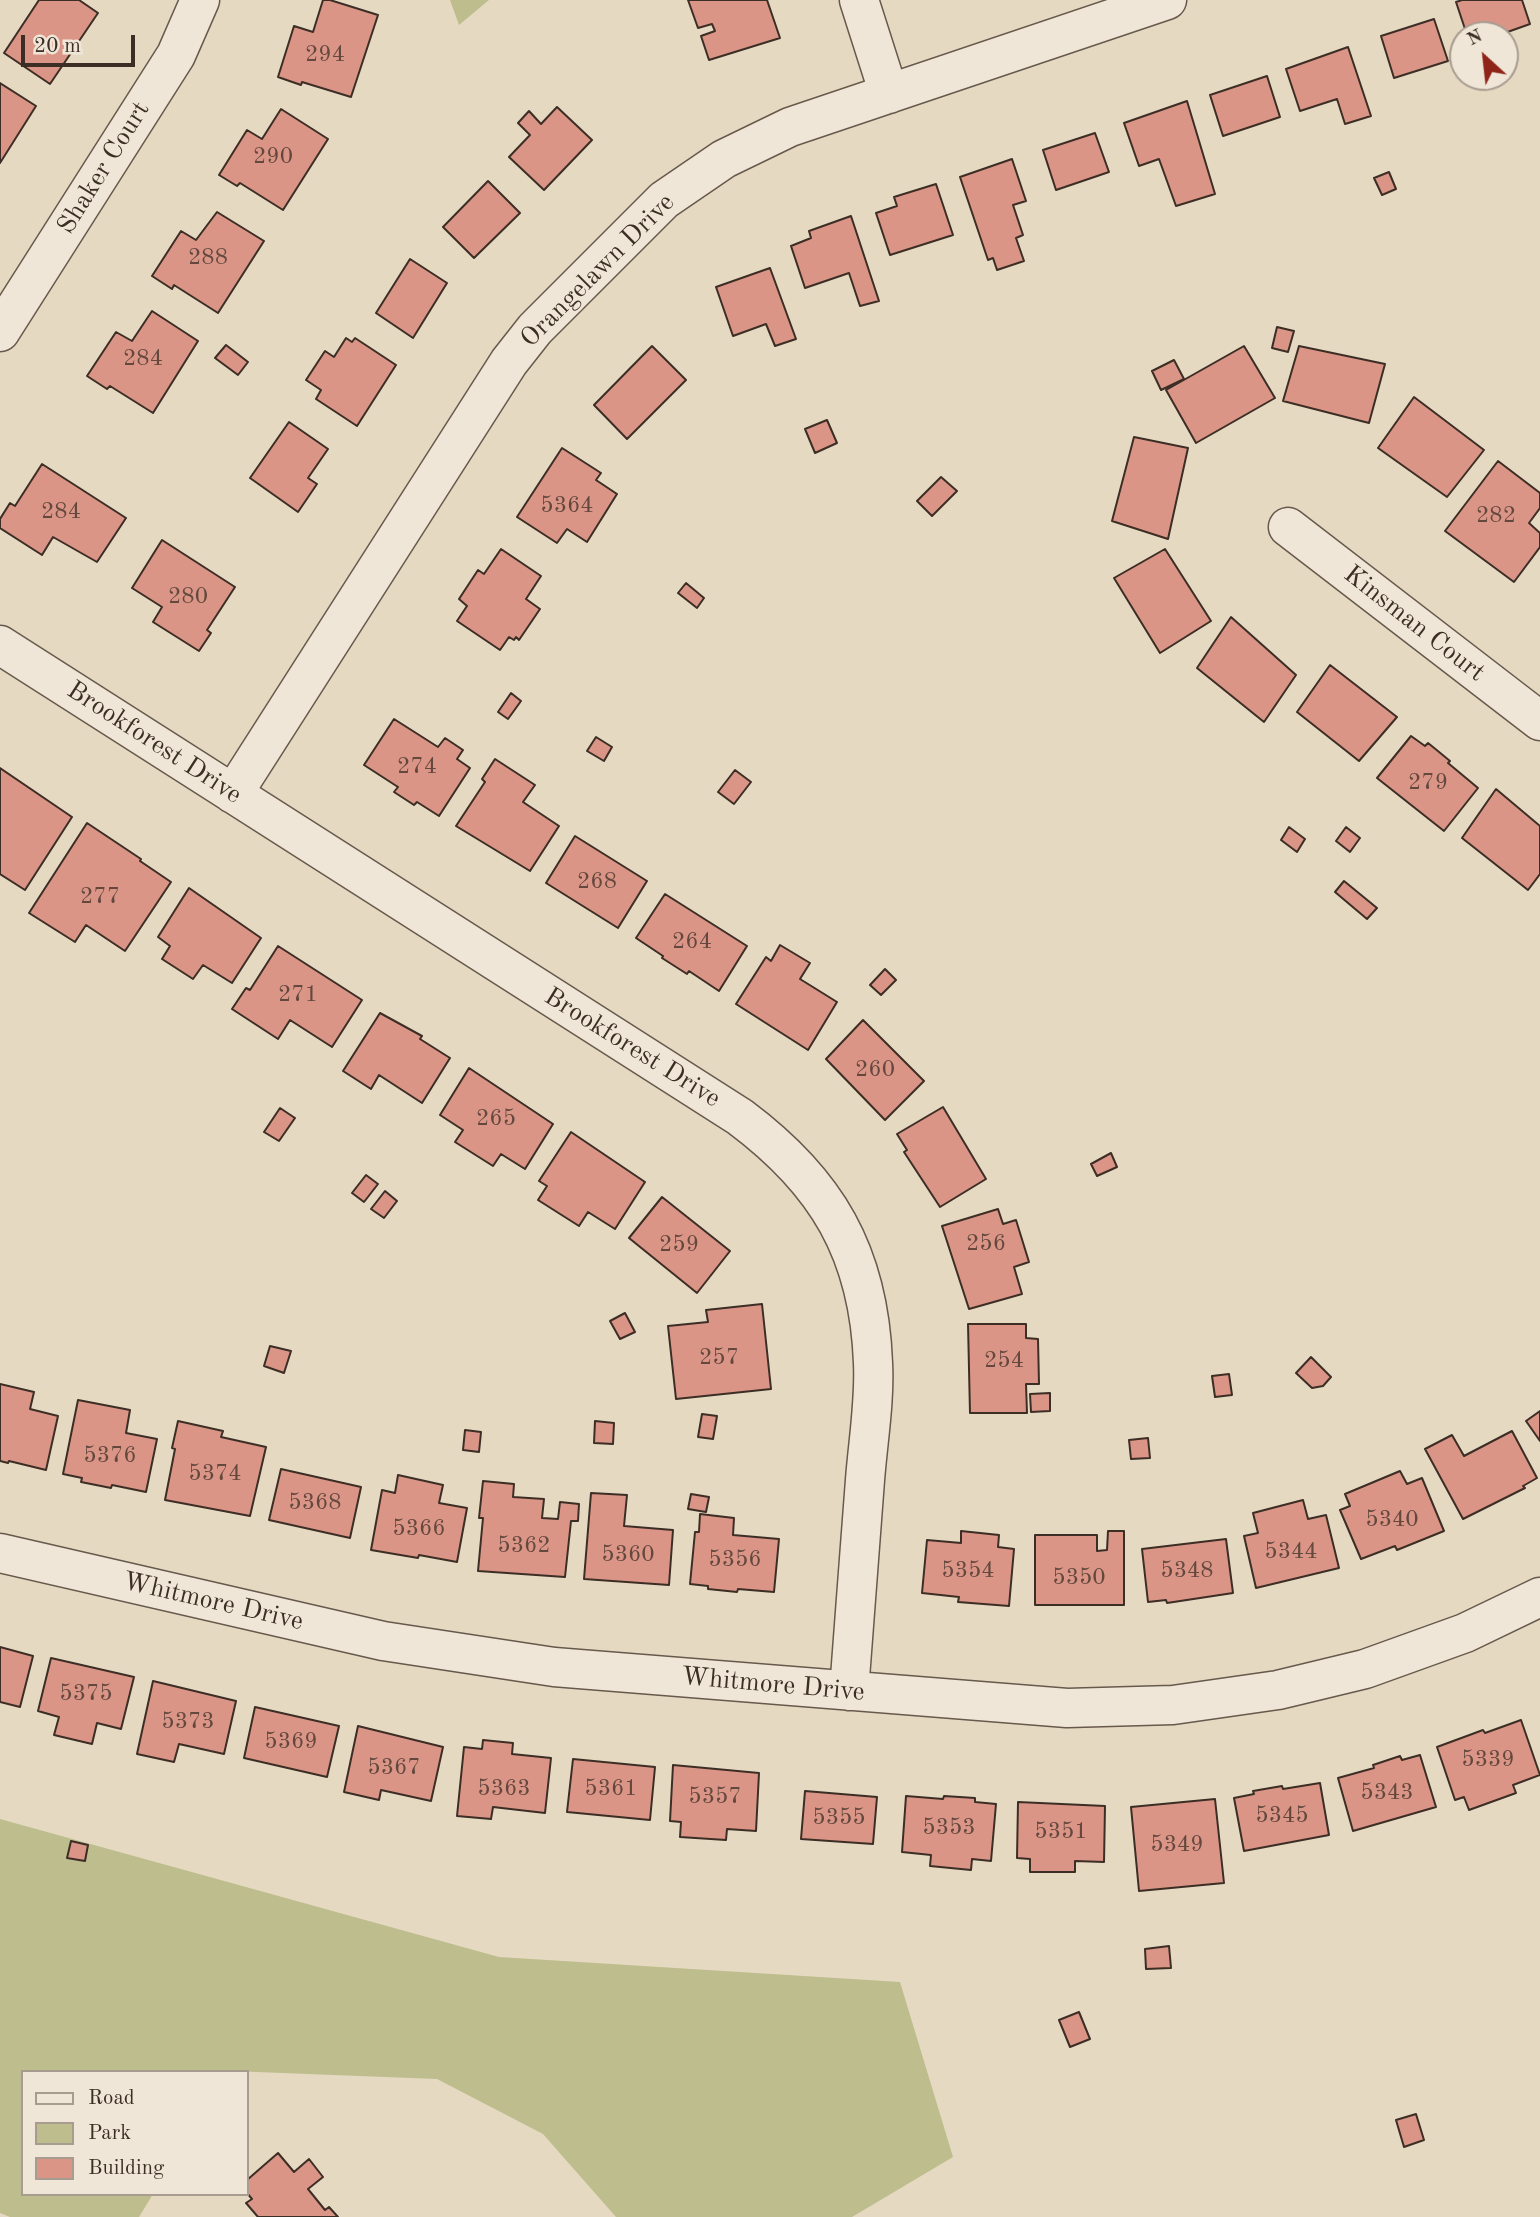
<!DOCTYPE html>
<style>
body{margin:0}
#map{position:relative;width:1540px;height:2217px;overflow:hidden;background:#e6d9c1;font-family:"Old Standard TT",serif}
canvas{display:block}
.legend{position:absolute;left:21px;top:2070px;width:228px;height:126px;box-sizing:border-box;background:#efe6d7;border:2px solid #a89c90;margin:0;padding:9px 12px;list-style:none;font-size:21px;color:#3d2e25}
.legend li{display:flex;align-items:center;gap:14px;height:35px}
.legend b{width:35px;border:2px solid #a89c90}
.north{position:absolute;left:1449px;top:21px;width:70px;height:70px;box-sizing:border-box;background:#efe6d7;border:2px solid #a89c90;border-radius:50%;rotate:333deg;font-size:19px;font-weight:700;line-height:28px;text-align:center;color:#3d2e25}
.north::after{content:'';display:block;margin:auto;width:24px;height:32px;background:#8f2418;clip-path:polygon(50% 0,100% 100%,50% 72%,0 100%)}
.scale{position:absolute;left:21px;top:35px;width:114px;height:32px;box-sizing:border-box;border:4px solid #3d2e25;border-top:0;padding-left:9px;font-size:21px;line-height:24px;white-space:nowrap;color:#3d2e25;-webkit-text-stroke:5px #efe6d7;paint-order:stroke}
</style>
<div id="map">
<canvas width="1540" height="2217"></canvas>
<ul class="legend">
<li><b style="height:9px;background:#efe6d7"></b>Road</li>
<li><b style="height:19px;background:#bdbd8d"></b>Park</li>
<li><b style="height:19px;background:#da9587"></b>Building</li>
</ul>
<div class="north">N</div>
<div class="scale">20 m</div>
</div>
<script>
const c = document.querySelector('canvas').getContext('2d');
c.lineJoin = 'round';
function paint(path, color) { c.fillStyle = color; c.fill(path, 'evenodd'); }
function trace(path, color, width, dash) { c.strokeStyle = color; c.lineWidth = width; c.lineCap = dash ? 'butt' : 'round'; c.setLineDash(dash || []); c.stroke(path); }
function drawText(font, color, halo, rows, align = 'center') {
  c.font = font + ' "Old Standard TT",serif'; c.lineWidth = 5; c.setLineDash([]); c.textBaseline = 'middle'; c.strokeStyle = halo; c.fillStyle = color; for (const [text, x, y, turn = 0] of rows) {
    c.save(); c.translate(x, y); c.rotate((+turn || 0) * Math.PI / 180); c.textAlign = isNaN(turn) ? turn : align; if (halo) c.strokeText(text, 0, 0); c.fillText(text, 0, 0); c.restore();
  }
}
paint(new Path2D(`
 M450,0h39l-30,25z
 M0,1819l499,138 401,25 53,175 -101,60h-236l-73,-83 -106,-55 -206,-8 -208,1v122h130l-14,23h-129l-10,-4z`), '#bdbd8d');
const building = new Path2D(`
 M39,0h40l19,13 -48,71 -46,-31z
 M323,0h7l48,15 -27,82 -49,-15 -1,3 -23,-8 16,-51 19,6z
 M688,0h79l13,38 -71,22 -8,-24 14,-5 -3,-7 -14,4z
 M1462,0h60l8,24 -31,11h-32l-11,-33z
 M1434,19l14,42 -54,17 -13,-42z
 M1348,47l23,69 -26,8 -8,-25 -37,12 -14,-42z
 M1267,76l13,41 -57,19 -13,-41z
 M0,83l36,23 -36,57z
 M1187,101l28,93 -39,12 -17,-47 -20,7 -15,-43z
 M557,107l35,33 -48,50 -35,-33 21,-22 -12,-12 11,-12 12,13z
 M281,109l47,30 -45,71 -43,-27 -3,3 -18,-11 28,-45 15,9z
 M1095,133l14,39 -53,18 -13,-40z
 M1012,159l14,42 -13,4 10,30 -7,3 8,23 -27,9 -4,-12 -5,2 -28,-83z
 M1389,172l7,17 -14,6 -8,-17z
 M488,181l32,32 -46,45 -31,-31z
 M936,184l17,51 -63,20 -14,-42 21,-7 -3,-9z
 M217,212l47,29 -46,72 -44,-28 -2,4 -20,-13 29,-45 15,9z
 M851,216l28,85 -19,5 -11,-33 -44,15 -14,-42 20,-8 -2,-7z
 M410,259l37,24 -34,55 -37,-25z
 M770,268l26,71 -21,7 -9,-22 -33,12 -17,-49z
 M152,311l46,30 -45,72 -43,-27 -3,3 -20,-13 29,-44 16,9z
 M1277,327l17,4 -6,21 -16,-4z
 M346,338l6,4 3,-4 41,27 -39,61 -41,-27 5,-9 -15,-10 19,-29 9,6z
 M226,345l22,17 -10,13 -23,-17z
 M652,346l34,34 -59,59 -33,-34z
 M1244,346l31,52 -79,45 -30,-53z
 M1299,346l86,18 -16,59 -86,-22z
 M1174,360l10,19 -23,11 -9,-19z
 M1414,397l70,53 -37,47 -69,-49z
 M827,420l10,23 -22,10 -10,-24z
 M289,422l39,27 -20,29 9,6 -19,28 -48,-34z
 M1134,437l54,11 -20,91 -56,-18z
 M562,448l39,25 -5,7 21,14 -30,48 -20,-13 -10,14 -40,-26z
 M1498,461l42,32v15l-11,15 11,10v14l-26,35 -69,-51z
 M42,464l84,54 -29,44 -44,-25 -11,18 -42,-27v-9l10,-16 5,3z
 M941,477l16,14 -25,25 -15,-15z
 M162,540l73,47 -28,43 4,3 -12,18 -46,-29 9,-15 -30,-19z
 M501,549l40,27 -15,23 14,10 -21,31 -3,-3 -2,3 -5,-3 -9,13 -43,-29 10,-15 -8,-7 19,-29 6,4z
 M1165,549l46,72 -51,32 -46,-75z
 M686,583l18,15 -7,10 -19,-15z
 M1231,617l65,58 -32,47 -67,-54z
 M1330,665l67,52 -38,44 -62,-49z
 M511,693l10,8 -13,18 -10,-7z
 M394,719l44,28 7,-9 18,12 -6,9 13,9 -31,48 -22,-14 -3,3 -20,-13 4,-5 -34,-22z
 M1411,736l14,10 3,-3 5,4 17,14 -2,2 30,25 -34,43 -67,-53z
 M596,737l16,10 -8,14 -17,-10z
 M495,759l40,26 -12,17 36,24 -29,45 -74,-45 29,-44 -3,-3z
 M0,768l72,49 -47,73 -25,-16z
 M735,770l16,12 -17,22 -16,-12z
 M1496,789l44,37v48l-12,16 -66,-52z
 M87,823l54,36 -1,2 31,21 -46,69 -39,-26 -11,17 -46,-29z
 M1289,827l16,12 -8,13 -16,-12z
 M1346,827l14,11 -10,14 -14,-11z
 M575,836l72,45 -29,47 -72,-45z
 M1344,881l33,27 -10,11 -32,-27z
 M189,888l72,50 -29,45 -29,-18 -10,14 -31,-20 8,-13 -12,-9z
 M665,894l82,52 -28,45 -30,-20 -2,3 -25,-16 1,-2 -27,-18z
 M780,945l30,18 -10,16 37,23 -29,48 -72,-46 30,-47 5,4z
 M278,946l84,54 -30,47 -42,-27 -12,19 -46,-30 14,-21 4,2z
 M885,969l11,11 -15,15 -11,-10z
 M380,1013l42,23 -2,3 30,19 -28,45 -43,-28 -8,14 -28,-18z
 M863,1020l61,61 -39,39 -59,-61z
 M469,1068l84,56 -28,45 -24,-15 -8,12 -38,-24 8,-12 -23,-15z
 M943,1107l43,72 -46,28 -36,-55 3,-2 -10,-16z
 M280,1108l15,10 -16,23 -15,-9z
 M571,1132l74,50 -30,47 -27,-17 -9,14 -41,-26 9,-14 -8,-5z
 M1111,1153l6,14 -20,9 -6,-12z
 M366,1175l12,9 -14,18 -12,-9z
 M385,1191l12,10 -13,17 -13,-9z
 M662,1197l68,54 -33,42 -68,-55z
 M998,1209l5,15 13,-4 13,42 -15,5 8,27 -53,15 -27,-83z
 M762,1304l9,85 -95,10 -8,-73 40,-4 -2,-12z
 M625,1313l10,19 -15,7 -10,-18z
 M968,1324h58v14l12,1 1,45h-13l1,29h-57z
 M270,1346l21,5 -7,22 -20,-7z
 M1311,1357l20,20 -8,9 -11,2 -16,-15z
 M1229,1374l3,21 -17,2 -3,-21z
 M0,1384l34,8 -4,17 28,7 -12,54 -37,-9 -1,2 -8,-2z
 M1050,1393v18l-19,1 -1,-18z
 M78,1400l52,10 -4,23 31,6 -11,53 -34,-7 -1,3 -30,-6 1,-4 -19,-4z
 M1540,1411v30l-14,-20z
 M702,1414l15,2 -4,23 -15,-2z
 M178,1421l45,10 -2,6 45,10 -16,69 -85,-16 10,-51 -3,-1z
 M595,1421l19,2 -1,21 -19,-1z
 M465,1430l16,2 -2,20 -16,-2z
 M1512,1431l25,47 -14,8 2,2 -62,31 -38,-70 27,-14 12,21z
 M1148,1438l2,20 -19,1 -2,-19z
 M281,1469l80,18 -11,51 -81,-18z
 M1400,1471l7,13 15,-6 22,53 -47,19 -2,-4 -34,13 -21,-49 10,-4 -5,-12z
 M398,1475l45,10 -4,18 28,5 -10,54 -38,-7 -1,3 -47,-8 11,-60 13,3z
 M483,1481l31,3 -1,13 31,2 -2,19 16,1 2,-17 19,2 -1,17h-7l-6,56 -87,-6 5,-53h-4z
 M591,1493l36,2 -3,31 49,4 -4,55 -85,-6z
 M691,1494l18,3 -3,15 -18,-3z
 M1303,1500l5,19 18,-4 13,53 -83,20 -12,-52 14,-3 -5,-20z
 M700,1514l34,4 -1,17 46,4 -5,53 -36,-3 -1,3 -29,-3v-3l-18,-2 5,-52h4z
 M961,1531l38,4 -1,12 16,2 -5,57 -51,-4 1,-5 -37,-4 5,-53 34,3z
 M1108,1531h16v74h-89v-70h62v16l10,-1z
 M1226,1539l7,54 -66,10 -1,-3 -18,2 -6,-53z
 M0,1647l33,9 -13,51 -20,-5z
 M51,1658l83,19 -13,52 -24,-6 -5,21 -38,-9 5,-18 -21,-6z
 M153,1681l83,20 -12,53 -45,-10 -5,18 -37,-8z
 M255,1707l84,19 -12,51 -83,-19z
 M1521,1720l19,55 -27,10 3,8 -47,17 -5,-13 -9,3 -18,-53 46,-17 2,3z
 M358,1726l85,21 -12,54 -50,-11 -2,10 -35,-8z
 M483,1740l30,3 -1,11 39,4 -6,55 -52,-6 -2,12 -34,-3 7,-69 18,2z
 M1420,1755l16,52 -83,24 -15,-53 36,-10 -1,-3 27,-9 2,4z
 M573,1759l82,8 -5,53 -83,-8z
 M673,1765l86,8 -3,58 -29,-2 -1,11 -46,-3 1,-15 -11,-1z
 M1320,1783l9,52 -85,16 -10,-53 20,-4 -1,-3 29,-5 1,3z
 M805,1791l72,6 -4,47 -72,-5z
 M906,1796l37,3 1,-3 31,2v4l21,2 -5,57 -19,-2 -1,11 -41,-4 1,-11 -29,-3z
 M1215,1799l9,84 -85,8 -8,-84z
 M1018,1802l87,4 -1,56 -29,-1v11h-45v-13l-13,-1z
 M71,1841l17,4 -3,16 -18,-3z
 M1169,1946l2,22 -25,1 -1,-20z
 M1079,2012l11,27 -20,8 -11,-27z
 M1416,2114l8,26 -20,7 -8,-27z
 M278,2153l16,19 15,-13 14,18 -15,12 17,21 4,-3 9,10h-80l-12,-14 6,-4 -5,-6v-13z`);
paint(building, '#da9587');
trace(building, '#3d2e25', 2);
const minor = new Path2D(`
 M859,0l30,94
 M0,332l176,-277 24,-55
 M1288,527l252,194
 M0,645l740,472c87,65 129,136 133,246 2,38 -5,78 -8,117 -5,70 -11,141 -16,211
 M233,794l276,-432 26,-33 129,-129 60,-41 66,-32 377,-127
 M0,1553l383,88 171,26 513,41 106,-3 105,-15 87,-21 100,-36 75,-36`);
trace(minor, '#67594c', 41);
trace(minor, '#efe6d7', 38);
drawText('23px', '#64483e', null, [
 ["294",325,55],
 ["290",273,157],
 ["288",208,258],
 ["284",143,359],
 ["5364",567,506],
 ["284",61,512],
 ["282",1496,516],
 ["280",188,597],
 ["274",417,767],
 ["279",1428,783],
 ["268",597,882],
 ["277",100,897],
 ["264",692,942],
 ["271",298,995],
 ["260",875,1070],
 ["265",496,1119],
 ["256",986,1244],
 ["259",679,1245],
 ["257",719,1358],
 ["254",1004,1361],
 ["5376",110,1456],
 ["5374",215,1474],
 ["5368",315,1503],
 ["5340",1392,1520],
 ["5366",419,1529],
 ["5362",524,1546],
 ["5344",1291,1552],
 ["5360",628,1555],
 ["5356",735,1560],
 ["5354",968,1571],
 ["5348",1187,1571],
 ["5350",1079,1578],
 ["5375",86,1694],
 ["5373",188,1722],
 ["5369",291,1742],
 ["5339",1488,1760],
 ["5367",394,1768],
 ["5363",504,1789],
 ["5361",611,1789],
 ["5343",1387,1793],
 ["5357",715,1797],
 ["5345",1282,1816],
 ["5355",839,1818],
 ["5353",949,1828],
 ["5351",1061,1832],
 ["5349",1177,1845]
]);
drawText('26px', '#3d2e25', '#efe6d7', [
 ["Shaker Court",104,168,-58],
 ["Orangelawn Drive",598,271,-45],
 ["Kinsman Court",1414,624,38],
 ["Brookforest Drive",154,743,33],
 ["Brookforest Drive",632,1048,32],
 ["Whitmore Drive",213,1602,13],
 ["Whitmore Drive",773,1685,5]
]);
</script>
